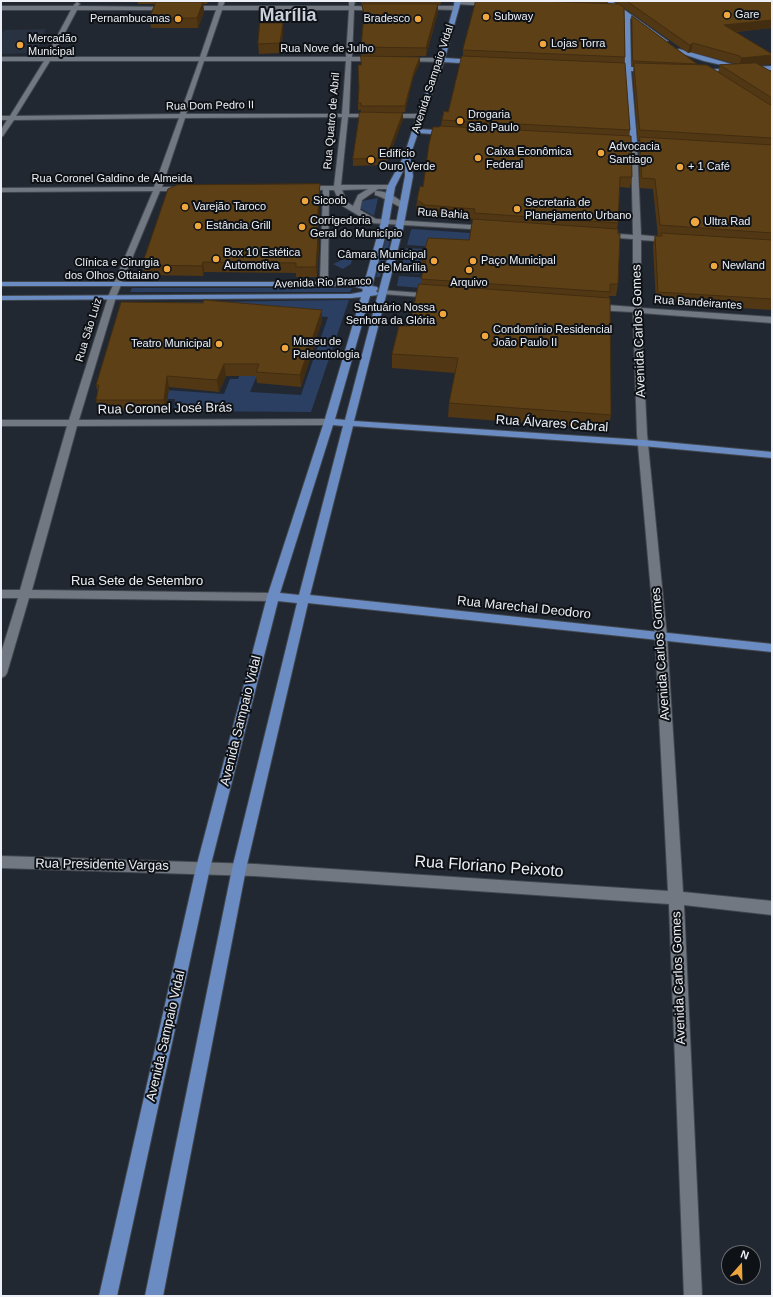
<!DOCTYPE html>
<meta charset="utf-8">
<style>
body{margin:0}
#map{position:relative;width:773px;height:1297px;overflow:hidden;background:#222831;font-family:Arial,sans-serif}
canvas{display:block}
.frame{position:absolute;inset:0;border:2px solid #ecf0f6;pointer-events:none}
.north{position:absolute;left:721px;top:1245px;width:40px;height:40px;box-sizing:border-box;background:#0e1115;border:1px solid #676a6f;border-radius:50%;rotate:20deg;font-size:11px;font-weight:700;line-height:16px;text-align:center;color:#ecf0f6}
.north::after{content:'';display:block;margin:auto;width:14px;height:18px;background:#f0a63f;clip-path:polygon(50% 0,100% 100%,50% 72%,0 100%)}
</style>
<div id="map">
<canvas width="773" height="1297"></canvas>
<div class="frame"></div>
<div class="north">N</div>
</div>
<script>
const c = document.querySelector('canvas').getContext('2d');
c.lineJoin = 'round';
function paint(path, color) { c.fillStyle = color; c.fill(path, 'evenodd'); }
function trace(path, color, width, dash) { c.strokeStyle = color; c.lineWidth = width; c.lineCap = dash ? 'butt' : 'round'; c.setLineDash(dash || []); c.stroke(path); }
function drawText(font, color, halo, rows, align = 'center') {
  c.font = font + ' Arial,sans-serif'; c.lineWidth = 4; c.setLineDash([]); c.textBaseline = 'middle'; c.strokeStyle = halo; c.fillStyle = color; for (const [text, x, y, turn = 0] of rows) {
    c.save(); c.translate(x, y); c.rotate((+turn || 0) * Math.PI / 180); c.textAlign = isNaN(turn) ? turn : align; if (halo) c.strokeText(text, 0, 0); c.fillText(text, 0, 0); c.restore();
  }
}
paint(new Path2D(`
 M46,29l-10,24 -35,1v-18l3,-6z`), '#293240');
paint(new Path2D(`
 M378,198l-4,18 -14,-8 2,-7z
 M413,229l57,4 -3,16 -60,-4 4,-15z
 M388,230h5l-13,47h-4z
 M406,248l19,1 -6,25 -19,-2z
 M341,254h12l-2,10 -8,5 -10,-5 7,-3z
 M399,276l60,4 -2,11 -60,-5z
 M132,288h220l-2,4h-220z
 M349,300l-38,112 -137,-1 1,-12h-11l2,-9 58,4 6,-15h8l6,-15 17,2 -11,26 51,3 27,-78 -203,-14z`), '#2a3f62');
const minor = new Path2D(`
 M219,1h6l-2,5h126v-5h6l-1,5 26,1v2l-2,1h-24l-2,47h25l3,2 -3,2h-26l-2,53h71l3,2 -3,2 -72,-1 -7,68h53v4h-16l-16,11 -2,10 16,9 111,7 4,2 -4,2 -116,-7 -30,-18 -7,-15h-5l-1,90 -4,2h-3l-1,-2 3,-90h-19l-4,-2 4,-2h30l8,-69 -157,1 -23,69h22l4,2 -4,2h-24l-44,106 -37,123 250,-1 5,3 -5,3 -252,1 -45,164 241,3 4,1 2,3 -2,3 -4,1 -244,-3 -22,75 -2,3 -4,2v-25l17,-55h-17v-8h19l47,-164h-66v-6h68l39,-123 45,-106 -152,1v-4l153,-1 25,-69 -165,2 -11,16 -2,1v-7l6,-10h-6v-4h9l34,-55h-43v-4h45l25,-47h-70v-4h72l4,-4 3,2 -2,2 94,1v2l-2,1h-93l-25,47h148l16,-47h-28l-3,-2 3,-2h30zM222,10h127l-3,47h-140zM50,61h149l-19,53 -164,2zM204,61h142l-4,53h-156zM368,189l-10,6 -5,11 -6,-4 -5,-12z
 M457,1l35,1 3,2 -3,2 -37,-2 -1,-1z
 M422,6h34l3,2 -3,2 -36,-1v-2z
 M405,58h37l3,2 -3,2 -39,-1v-2z
 M634,142l3,2 4,91 30,3 4,2 -4,2 -30,-2v68l131,9v6l-131,-10 6,121 20,203 16,255 89,9v14l-88,-10 18,391h-18l-15,-392 -414,-28 -254,-8v-12l254,8 413,27 -13,-254 -18,-203 -4,-122 -39,-2 -4,-3 4,-3 39,3v-68l-29,-2 -4,-2 4,-2 29,2 -2,-91z
 M375,191c12,-1 25,8 32,16l-1,2c-5,0 -22,-12 -31,-14z
 M380,290l54,4 4,2 -4,2 -51,-4h-3l-1,-2z`);
const major = new Path2D(`
 M455,1h6l-16,57 30,2 3,2 -3,2 -31,-2 -25,67 29,2 3,2 -3,2 -30,-2 -8,23 3,20 -10,53 -49,192 289,19 129,12v6l-129,-12 -290,-20 -43,169 462,49v8l-464,-49 -62,266 -83,427h-18l87,-427 65,-266 -19,-2 -68,267 -93,428h-18l97,-428 71,-271 57,-175 37,-125 -10,1 -350,2v-4l350,-2 11,-2 1,-3 -10,-3h-352v-4h352l11,2 17,-62 6,-35 17,-31 14,-44 21,-52zM405,167v9l-10,53 -50,191 -10,-1 35,-123 7,-1 1,-2 -2,-2 2,-2 -1,-2 -5,-1 17,-64 6,-35zM333,425l10,1 -44,169 -19,-2z
 M606,1h6l56,40 -5,1 -33,-24 1,49 18,1 3,2 -3,2 -18,-1 6,71 19,1 3,2 -1,1 -42,-1 -3,-2 3,-2 14,1 -5,-71 -16,-1 -3,-2 3,-2 16,1 -1,-53z
 M679,49l59,17 -3,2 -31,-7 -27,-9v-2z
 M772,66v4l-71,4 -3,-2 3,-2z`);
trace(minor, '#42474e', 2);
trace(major, '#42474e', 2);
paint(minor, '#717882');
paint(major, '#6a8cc3');
paint(new Path2D(`
 M137,1h71l-1,3h-4l1,8 -6,16h-47l-1,-10 5,-14h-17z
 M361,1h81l-2,4h-2v7l-12,44h-65v-9l3,-28 -2,-15 -1,-1z
 M476,1h132v3h10l-4,-3h158v27l-36,4 36,22 -1,10 -12,1 13,7v238l-116,-7 -3,-57 2,-10h6h-3l-5,-47 -13,-1 -1,-41 1,-7h-2l-5,-67 1,-7h-2v-50l65,48v1l21,7 2,-7 17,-1 -46,-12 -3,1 -64,-45 1,49 -1,6 6,67 -1,6 3,41 -2,11 -10,-1 -2,36 -1,6 1,55 -2,12h-7v2l2,117 -3,14 -160,-12 1,-14 6,-30 -63,-5v-14l17,-28 12,-42v-5l2,-6h-1v-12l47,-21 4,-21 -48,-3 -9,-5 1,-11 6,-13 16,-60 2,-1 1,-6 6,-8 15,-56v-6z
 M283,33l-3,20 -21,1 -1,-10z
 M420,63l-7,15 -8,34h-3l1,1v6l-17,46 -33,1v-7l8,-47v-2h-3v-7z
 M320,184v10l-3,42 2,10 -2,31h-21v-4l-92,-1 -1,4 -59,-1 -2,-10z
 M322,310v11l-21,66 -44,-4 -1,-7h-30l-7,16 -50,-5 -3,25 -67,-1 -3,-11 2,-7 -2,-8z`), '#513714');
paint(new Path2D(`
 M203,2l1,10 -6,16 -1,-10z
 M438,4v8l-12,44v-8z
 M772,20v8l-50,5 2,-8z
 M283,23v10l-3,20v-10z
 M693,43l-2,9 -3,1 2,-8z
 M772,55l-1,9 -32,3 2,-9z
 M420,57v6l-7,15 -8,34v-6l9,-34z
 M403,113v6l-17,46v-7z
 M320,184v10l-3,52 -1,-10z
 M318,236l1,10 -2,31 -1,-10z
 M203,262l1,10 -1,4 -1,-10z
 M322,310v11l-21,66 -1,-12z
 M224,364l2,12 -7,16 -2,-12z
 M167,376l2,11 -3,25 -2,-12z`), '#422d10');
const building = new Path2D(`
 M476,1h60l83,3 5,3 1,50 -162,-7z
 M627,1h145v19l-48,5 48,29v1l-31,3 -1,-2 -47,-13 -3,2z
 M156,2h47l-6,16h-47z
 M362,4h76l-12,44 -65,-1 3,-33z
 M632,16l65,48 -64,-3z
 M260,23h23l-3,20 -22,1z
 M361,56l59,1 -6,15 -9,34h-44v-3h-3l1,-15 -1,-23h3z
 M462,56l163,7 5,67 -188,-10 2,-9 4,1z
 M634,63l73,2 65,41v32l-132,-8z
 M756,63l16,9v26l-52,-33z
 M360,112l43,1 -17,45 -33,1z
 M440,126l191,10 1,41h-12l-2,46 -144,-10 1,-4 -50,-4 -8,-5 3,-14 3,1 6,-43 4,-17h6z
 M640,137l132,8v88l-112,-8 -5,-46 -13,-1z
 M320,184l-4,52h2l-2,31h-20v-4l-93,-1 -1,4 -60,-1 26,-76 9,-4z
 M473,219l145,10v5h2l-2,50h-8v8l-189,-13 5,-18h-4l6,-23 41,2z
 M661,233l111,7v59l-114,-7 -3,-56h7z
 M419,284l191,14 1,117 -162,-12 9,-45 -66,-4 7,-28h10z
 M204,300l118,10 -22,65 -44,-3 3,-8h-35l-7,16 -50,-4 -3,24h-68l3,-15h-3l25,-83 82,1z`);
paint(building, '#5e4017');
trace(building, '#422d10', 1);
for (const [x, y, r, color] of [
 [727,15,4,"#f0a63f"],
 [486,17,4,"#f0a63f"],
 [178,19,4,"#f0a63f"],
 [418,19,4,"#f0a63f"],
 [543,44,4,"#f0a63f"],
 [20,45,4,"#f0a63f"],
 [460,121,4,"#f0a63f"],
 [601,153,4,"#f0a63f"],
 [478,158,4,"#f0a63f"],
 [371,160,4,"#f0a63f"],
 [680,167,4,"#f0a63f"],
 [305,201,4,"#f0a63f"],
 [185,207,4,"#f0a63f"],
 [517,209,4,"#f0a63f"],
 [695,222,5,"#f0a63f"],
 [198,226,4,"#f0a63f"],
 [302,227,4,"#f0a63f"],
 [216,259,4,"#f0a63f"],
 [434,261,4,"#f0a63f"],
 [473,261,4,"#f0a63f"],
 [714,266,4,"#f0a63f"],
 [167,269,4,"#f0a63f"],
 [469,270,4,"#f0a63f"],
 [443,314,4,"#f0a63f"],
 [485,336,4,"#f0a63f"],
 [219,344,4,"#f0a63f"],
 [285,348,4,"#f0a63f"]
]) { const dot = new Path2D(); dot.arc(x, y, r, 0, 2 * Math.PI); c.fillStyle = color; c.fill(dot); trace(dot, '#0e1115', 1.5); }
drawText('11px', '#ecf0f6', '#0e1115', [
 ["Gare",735,15],
 ["Subway",494,17],
 ["Pernambucanas",170,19,"right"],
 ["Bradesco",410,19,"right"],
 ["Mercadão",28,39],
 ["Municipal",28,52],
 ["Lojas Torra",551,44],
 ["Drogaria",468,115],
 ["São Paulo",468,128],
 ["Advocacia",609,147],
 ["Santiago",609,160],
 ["Caixa Econômica",486,152],
 ["Federal",486,165],
 ["Edifício",379,154],
 ["Ouro Verde",379,167],
 ["+ 1 Café",688,167],
 ["Sicoob",313,201],
 ["Secretaria de",525,203],
 ["Planejamento Urbano",525,216],
 ["Varejão Taroco",193,207],
 ["Corrigedoria",310,221],
 ["Geral do Município",310,234],
 ["Ultra Rad",704,222],
 ["Estância Grill",206,226],
 ["Box 10 Estética",224,253],
 ["Automotiva",224,266],
 ["Câmara Municipal",426,255,"right"],
 ["de Marília",426,268,"right"],
 ["Paço Municipal",481,261],
 ["Clínica e Cirurgia",159,263,"right"],
 ["dos Olhos Ottaiano",159,276,"right"],
 ["Newland",722,266],
 ["Arquivo",469,283,"center"],
 ["Santuário Nossa",435,308,"right"],
 ["Senhora da Glória",435,321,"right"],
 ["Condomínio Residencial",493,330],
 ["João Paulo II",493,343],
 ["Museu de",293,342],
 ["Paleontologia",293,355],
 ["Teatro Municipal",211,344,"right"]
], 'left');
drawText('11px', '#ecf0f6', '#0e1115', [
 ["Rua Nove de Julho",327,49],
 ["Avenida Sampaio Vidal",433,79,-72],
 ["Rua Dom Pedro II",210,106,-1],
 ["Rua Quatro de Abril",332,121,-85],
 ["Rua Coronel Galdino de Almeida",112,179],
 ["Rua Bahia",443,214,4],
 ["Avenida Rio Branco",323,283,-2],
 ["Rua Bandeirantes",698,303,4],
 ["Rua São Luiz",89,330,-73]
]);
drawText('13px', '#ecf0f6', '#0e1115', [
 ["Avenida Carlos Gomes",639,331,-92],
 ["Rua Coronel José Brás",165,409,-1],
 ["Rua Álvares Cabral",552,424,4],
 ["Rua Sete de Setembro",137,581],
 ["Rua Marechal Deodoro",524,608,6],
 ["Avenida Carlos Gomes",661,654,-94],
 ["Avenida Sampaio Vidal",241,721,-76],
 ["Rua Presidente Vargas",102,865,1],
 ["Avenida Carlos Gomes",679,978,-92],
 ["Avenida Sampaio Vidal",166,1036,-77]
]);
drawText('16px', '#ecf0f6', '#0e1115', [
 ["Rua Floriano Peixoto",489,867,4]
]);
drawText('bold 18px', '#cad1dd', '#0e1115', [
 ["Marília",288,16]
]);
</script>
